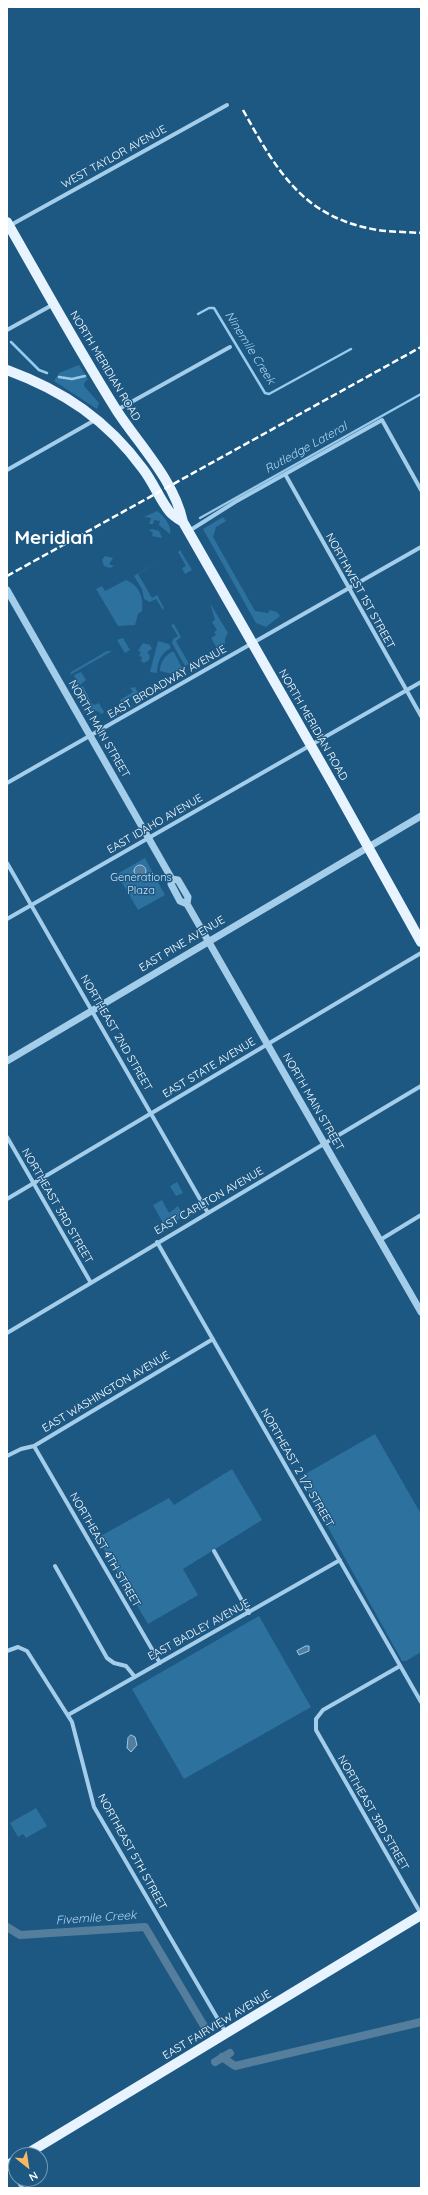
<!DOCTYPE html>
<style>
body{margin:0}
#map{position:relative;width:428px;height:2195px;overflow:hidden;background:#1d5883;font-family:Quicksand,sans-serif}
canvas{display:block}
.frame{position:absolute;inset:0;border:8px solid #fff;pointer-events:none}
.north{position:absolute;left:8px;top:2147px;width:40px;height:40px;box-sizing:border-box;background:#1d5883;border:1px solid #779bb5;border-radius:50%;rotate:150deg;font-size:11px;font-weight:700;line-height:16px;text-align:center;color:#fff}
.north::after{content:'';display:block;margin:auto;width:14px;height:18px;background:#f9b862;clip-path:polygon(50% 0,100% 100%,50% 72%,0 100%)}
</style>
<div id="map">
<canvas width="428" height="2195"></canvas>
<div class="frame"></div>
<div class="north">N</div>
</div>
<script>
const c = document.querySelector('canvas').getContext('2d');
c.lineJoin = 'round';
function paint(path, color) { c.fillStyle = color; c.fill(path, 'evenodd'); }
function trace(path, color, width, dash) { c.strokeStyle = color; c.lineWidth = width; c.lineCap = dash ? 'butt' : 'round'; c.setLineDash(dash || []); c.stroke(path); }
function drawText(font, color, halo, rows, align = 'center') {
  c.font = font + ' Quicksand,sans-serif'; c.lineWidth = 3; c.setLineDash([]); c.textBaseline = 'middle'; c.strokeStyle = halo; c.fillStyle = color; for (const [text, x, y, turn = 0] of rows) {
    c.save(); c.translate(x, y); c.rotate((+turn || 0) * Math.PI / 180); c.textAlign = isNaN(turn) ? turn : align; if (halo) c.strokeText(text, 0, 0); c.fillText(text, 0, 0); c.restore();
  }
}
paint(new Path2D(`
 M79,365l9,14 -4,4v3l15,17 -2,6 -43,-28 5,-8z
 M157,511c7,5 15,15 13,23l-11,-9 1,-4 -6,-1 -1,4h-4l2,-6 -7,-1z
 M223,517l3,4 -10,6 -3,10 42,74 13,2 2,-3 7,2 3,4 -14,11 -10,-4 -53,-94z
 M152,529l7,2 3,7 -10,-2 1,-3 -4,-3z
 M180,550l12,20 -7,4 -3,-6 4,-2 -8,-14z
 M105,556l8,2 -4,6 5,2 -4,2 -6,-2 -2,-6z
 M165,557l-27,17 14,24 5,-3 7,13 -1,2 -7,-11 -6,3 -6,-3 -2,-10 -8,-13z
 M126,580c13,5 18,17 16,31l-4,3 -3,11 -17,1 -22,-37 6,-3 3,5z
 M210,603l18,30 -3,5v6l-8,4 -6,-10 5,-3 -2,-3 3,-2 -5,-8 3,-2z
 M174,624l7,13 -5,4 13,23 -4,2 -13,-23 1,-4 5,-3 -7,-11z
 M123,638l7,12 -5,3 -8,-13z
 M158,641l11,3 2,4c-10,5 -14,14 -14,25l-7,-1z
 M143,643l7,2 2,4 -5,3 3,4 -1,4 -5,3 -3,-2 1,-4 -3,-1 2,-4 -3,-1z
 M107,651h5l-42,24 1,-3z
 M171,652h3l8,16 -10,6 -12,-3c0,-8 4,-14 11,-19z
 M81,672l5,8 -8,7 -4,-12z
 M83,686l8,16 -3,2 -9,-16z
 M135,687l3,6 -17,9 -1,-2 13,-8 -3,-4z
 M92,703l2,2 5,-2 5,9 -2,2 -5,-3h-5l-3,-6z
 M145,858l20,37 -27,15 -21,-36z
 M177,1182l6,11 -7,3 -6,-10z
 M162,1200l7,13 9,-7 6,10 -26,16 5,-9 -10,-18z
 M375,1434l46,80v138l-15,9h-4l-102,-184z
 M232,1469l30,51 -79,49 15,26 -50,29 -51,-86 72,-40 5,7z
 M259,1616l52,91 -127,72 -52,-90z
 M36,1808l11,18 -21,12 -3,-4 -5,3 -8,-14z`), '#2d719f');
const water = new Path2D(`
 M134 871a6 6 0 1 1 12 0a6 6 0 1 1-12 0Z
 M306,1646h3v5l-10,4 -2,-4z
 M131,1735l4,2 2,8 -6,7 -4,-4 1,-10z`);
paint(water, '#547e9c');
trace(water, '#97caeb', 1);
trace(new Path2D(`
 M198,314l11,-6h5l51,85 4,1 82,-45
 M11,342l28,28 8,3
 M59,377l13,2 13,-3
 M200,518l221,-124`), '#97caeb', 2.5);
trace(new Path2D(`
 M7,1927l13,8 125,-8 59,99
 M222,2057l13,9 186,-44
 M215,2062l15,-9`), '#547e9c', 8);
trace(new Path2D(`
 M9,226l218,-121
 M7,330l47,-26
 M117,410l113,-63
 M7,470l88,-50
 M285,474l136,242
 M189,531l46,-29 147,-82 39,70
 M7,783l414,-236
 M7,863l201,350
 M7,919l414,-237
 M7,1137l84,146
 M7,1199l414,-246
 M380,1240l41,-25
 M157,1242l264,460
 M7,1333l414,-247
 M34,1446l126,217
 M7,1456l14,-7 13,-3 179,-107
 M214,1551l35,62
 M55,1566l52,92 7,5 12,3 9,11
 M7,1651l11,-4 9,4 45,71 22,85 132,226
 M400,1666l-77,44 -7,9v11l105,184
 M68,1715l272,-155
 M9,2165l7,12
 M17,2179l5,9`), '#a4cdea', 4);
trace(new Path2D(`
 M7,590l162,284 3,5 -1,5 9,17 7,3 234,408
 M172,879l6,1 10,17 -1,7
 M7,1061l414,-245`), '#a4cdea', 7);
trace(new Path2D(`
 M7,222c36,63 71,127 110,189 23,35 57,69 66,111l150,262 88,158
 M7,370c57,21 100,50 136,99 10,13 16,29 26,42 3,4 9,8 14,11
 M25,2155l396,-240
 M7,2166l9,-6`), '#e7f3fe', 10);
trace(new Path2D(`
 M243,110c34,61 60,108 135,120 14,2 29,2 43,3
 M7,576l414,-229`), '#fff', 2.5, [7, 3]);
drawText('11px', '#fff', '#1d5883', [
 ["WEST TAYLOR AVENUE",114,157,-29],
 ["NORTH MERIDIAN ROAD",105,366,59],
 ["NORTHWEST 1ST STREET",360,591,61],
 ["EAST BROADWAY AVENUE",167,682,-30],
 ["NORTH MERIDIAN ROAD",313,725,60],
 ["NORTH MAIN STREET",99,729,60],
 ["EAST IDAHO AVENUE",155,824,-30],
 ["EAST PINE AVENUE",182,944,-31],
 ["NORTHEAST 2ND STREET",116,1033,60],
 ["EAST STATE AVENUE",209,1068,-31],
 ["NORTH MAIN STREET",313,1102,60],
 ["EAST CARLTON AVENUE",209,1201,-30],
 ["NORTHEAST 3RD STREET",57,1206,60],
 ["EAST WASHINGTON AVENUE",106,1392,-31],
 ["NORTHEAST 2 1/2 STREET",297,1468,60],
 ["NORTHEAST 4TH STREET",105,1550,60],
 ["EAST BADLEY AVENUE",199,1630,-29],
 ["NORTHEAST 3RD STREET",373,1813,60],
 ["NORTHEAST 5TH STREET",132,1852,61],
 ["EAST FAIRVIEW AVENUE",217,2025,-31]
]);
drawText('11px', '#c8e4f7', '#1d5883', [
 ["Generations",141,878],
 ["Plaza",141,891]
]);
drawText('italic 12px', '#afd7f1', '#1d5883', [
 ["Ninemile Creek",250,348,58],
 ["Rutledge Lateral",306,448,-29],
 ["Fivemile Creek",96,1918,-4]
]);
drawText('bold 19px', '#fff', '#1d5883', [
 ["Meridian",54,538]
]);
</script>
